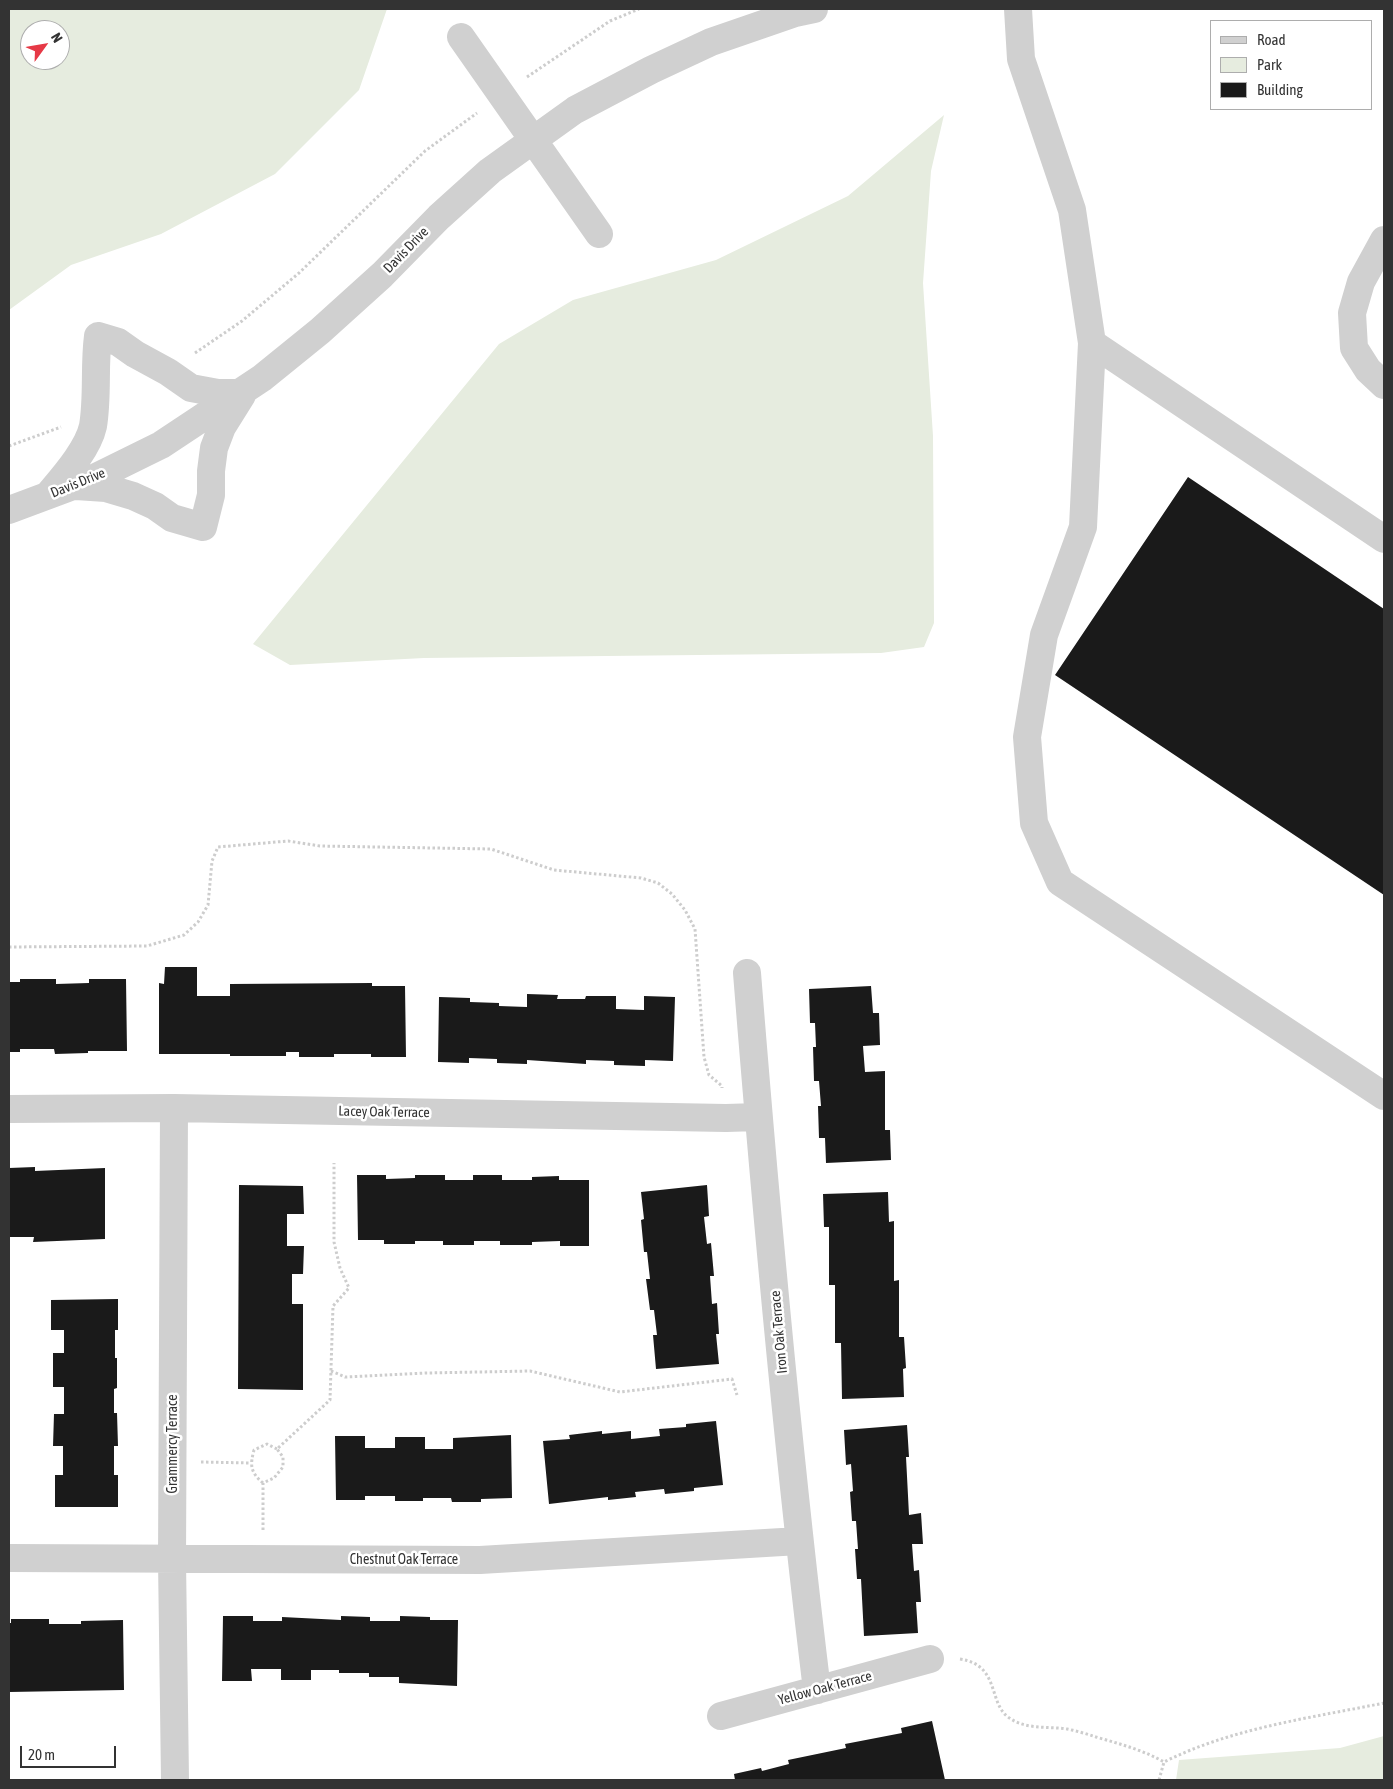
<!DOCTYPE html>
<style>
body{margin:0}
#map{position:relative;width:1393px;height:1789px;overflow:hidden;background:#fff;font-family:"Asap Condensed",sans-serif}
canvas{display:block}
.frame{position:absolute;inset:0;border:10px solid #333;pointer-events:none}
.legend{position:absolute;left:1210px;top:20px;width:162px;height:90px;box-sizing:border-box;background:#fff;border:1px solid #adadad;margin:0;padding:6px 9px;list-style:none;font-size:15px;color:#333}
.legend li{display:flex;align-items:center;gap:10px;height:25px}
.legend b{width:25px;border:1px solid #adadad}
.north{position:absolute;left:20px;top:20px;width:50px;height:50px;box-sizing:border-box;background:#fff;border:1px solid #adadad;border-radius:50%;rotate:58deg;font-size:14px;font-weight:700;line-height:20px;text-align:center;color:#333}
.north::after{content:'';display:block;margin:auto;width:18px;height:22px;background:#e63946;clip-path:polygon(50% 0,100% 100%,50% 72%,0 100%)}
.scale{position:absolute;left:20px;top:1746px;width:96px;height:22px;box-sizing:border-box;border:2px solid #333;border-top:0;padding-left:6px;font-size:15px;line-height:18px;white-space:nowrap;color:#333;-webkit-text-stroke:4px #fff;paint-order:stroke}
</style>
<div id="map">
<canvas width="1393" height="1789"></canvas>
<div class="frame"></div>
<ul class="legend">
<li><b style="height:6px;background:#d0d0d0"></b>Road</li>
<li><b style="height:14px;background:#e6ecdf"></b>Park</li>
<li><b style="height:14px;background:#1a1a1a"></b>Building</li>
</ul>
<div class="north">N</div>
<div class="scale">20 m</div>
</div>
<script>
const c = document.querySelector('canvas').getContext('2d');
c.lineJoin = 'round';
function paint(path, color) { c.fillStyle = color; c.fill(path, 'evenodd'); }
function trace(path, color, width, dash) { c.strokeStyle = color; c.lineWidth = width; c.lineCap = dash ? 'butt' : 'round'; c.setLineDash(dash || []); c.stroke(path); }
function drawText(font, color, halo, rows, align = 'center') {
  c.font = font + ' "Asap Condensed",sans-serif'; c.lineWidth = 5; c.setLineDash([]); c.textBaseline = 'middle'; c.strokeStyle = halo; c.fillStyle = color; for (const [text, x, y, turn = 0] of rows) {
    c.save(); c.translate(x, y); c.rotate((+turn || 0) * Math.PI / 180); c.textAlign = isNaN(turn) ? turn : align; if (halo) c.strokeText(text, 0, 0); c.fillText(text, 0, 0); c.restore();
  }
}
paint(new Path2D(`
 M9,9h378l-28,81 -84,84 -114,60 -90,31 -62,45zM30,30h30v30h-30z
 M944,115l-13,56 -8,112 10,153 1,187 -10,24 -43,6 -457,5 -134,7 -37,-21 246,-300 74,-44 143,-40 132,-64z
 M1384,1736v44h-208l3,-20 161,-12z`), '#e6ecdf');
paint(new Path2D(`
 M1188,477l196,132v286l-329,-220z
 M165,967h32v29h33v-12l142,-1v3h33l1,71h-35v-3h-37v3h-35v-5h-13v4h-56v-2h-71v-71l5,1z
 M20,979h36v5l33,-1v-4h37l1,72h-39v2l-33,1 -1,-5h-34v3h-11v-70h11z
 M871,986l2,27h6l1,32 -17,1 2,26 20,-1v59h5l1,30 -65,3 -1,-25h-6l-1,-32h3l-2,-25h-5l-1,-34h3l-1,-24h-5l-1,-34z
 M527,994l31,1 -1,4h28l1,-3h30v13l28,1v-14l31,1 -2,64 -28,-1v6l-31,-1v-4l-28,-1v4l-59,-4v4l-30,-1v-4l-28,-1v5l-31,-1 1,-65 31,1v4l29,1v3l28,1z
 M35,1167v4l70,-3v71l-72,3 1,-5h-25v-69z
 M357,1175h29v4l29,-1v-3h30v5h28v-5h29v5h30v-3l27,-1v4h30v66h-29v-5l-28,1v3h-32v-4h-26v4h-31v-4h-28v3h-31v-4h-26z
 M239,1185l64,1 1,28h-17v32h17l-1,28h-11v30h11v86l-65,-1z
 M707,1185l2,31 -5,1 3,27 4,-1 3,33h-4l2,28 5,-1 2,31h-3l3,30 -63,5 -3,-34h4l-3,-25h-4l-4,-31h4l-3,-27h-3l-3,-32 3,-1 -3,-27z
 M888,1192l1,30 5,-1v60l5,-1v57h5l2,31 -3,1 1,28 -62,2 -1,-56h-6v-58h-6v-58h-5l-1,-33z
 M118,1299v31h-3v28h2v30l-3,1v24h3l1,33h-4v29h4v32h-63v-32h8v-29h-10l1,-32h10v-27h-11v-34h11v-23h-13v-30z
 M716,1421l7,64 -29,3v3l-29,3 -1,-5 -29,3 1,5 -28,3v-3l-59,7 -6,-63 27,-2 -1,-4 33,-4v3l29,-3v8l29,-3 -1,-7 27,-2v-3z
 M907,1425l2,32h-3l3,58 12,-2 2,31h-11l2,27 5,-1 2,32h-5l2,31 -54,3 -3,-57h-4l-2,-30h3l-2,-28h-4l-2,-29 3,-1 -2,-27 -5,1 -2,-35z
 M511,1435l1,63 -31,1v3h-29l-1,-4h-28v3h-28v-5h-30v4h-29l-1,-64h30v12h30v-11h30v12h28v-11z
 M223,1616h30v5h29v-4l59,3v-4l29,1v4h30v-5l30,1v3h28l-1,66 -58,-3v-6h-30v-4h-30v-3h-28v10h-30v-11h-30l1,12h-30z
 M11,1619h38v5h32v-3l42,-1 1,70 -115,2v-69h2z
 M932,1721l13,59h-210l-1,-6 27,-6 1,3 27,-7 -1,-4 58,-12 -1,-4 57,-11 -1,-5z`), '#1a1a1a');
trace(new Path2D(`
 M527,77l83,-56 29,-12
 M195,353l47,-32 57,-48 126,-122 52,-38
 M9,446l52,-19
 M9,947l138,-1 37,-11 14,-13 10,-17 4,-44 6,-14 70,-6 32,5 171,3 63,21 87,8 17,5 14,11 13,16 10,19 9,128 5,18 13,11v2
 M331,1371l14,6 82,-4 103,-2 90,21 112,-13 5,16
 M201,1462l50,1
 M263,1483c-13,-11 -13,-18 -9,-33l13,-6 10,5
 M263,1530v-47l11,-5 9,-11v-10l-6,-8 53,-49 3,-94 16,-18 -9,-20 -6,-26v-79
 M960,1659c40,6 28,43 48,58 17,13 39,9 59,12 10,2 20,5 29,8 24,7 47,13 68,25
 M1159,1780l5,-18c68,-34 146,-44 220,-59`), '#cdcdcd', 3, [2.5, 2.5]);
trace(new Path2D(`
 M1018,9l3,50 51,151 20,133 -9,184 -39,108 -17,102 7,86 26,59 324,214
 M461,37l138,197
 M1384,240l-23,42 -9,31 2,35 14,22 16,15
 M1092,343l292,196
 M76,486l30,2 27,8 22,10 17,12 31,9 8,-32v-24l3,-23 8,-21 20,-32
 M49,494c15,-18 39,-45 44,-68 5,-30 1,-60 5,-90l20,6 17,12 33,18 23,16 27,5h20
 M9,510l83,-31 69,-34 101,-67 58,-47 62,-56 57,-58 51,-46 85,-61 76,-40 60,-28 84,-29 19,-4
 M747,973c19,239 41,479 70,717
 M174,1108l-2,452 3,220
 M9,1109l165,-1 552,10 32,-1
 M9,1558l471,2 319,-19
 M721,1716l209,-57`), '#d0d0d0', 28);
drawText('14px', '#333', '#fff', [
 ["Davis Drive",406,250,-46],
 ["Davis Drive",78,483,-22],
 ["Lacey Oak Terrace",384,1112,1],
 ["Iron Oak Terrace",779,1332,-95],
 ["Grammercy Terrace",173,1444,-90],
 ["Chestnut Oak Terrace",404,1560],
 ["Yellow Oak Terrace",825,1688,-15]
]);
</script>
